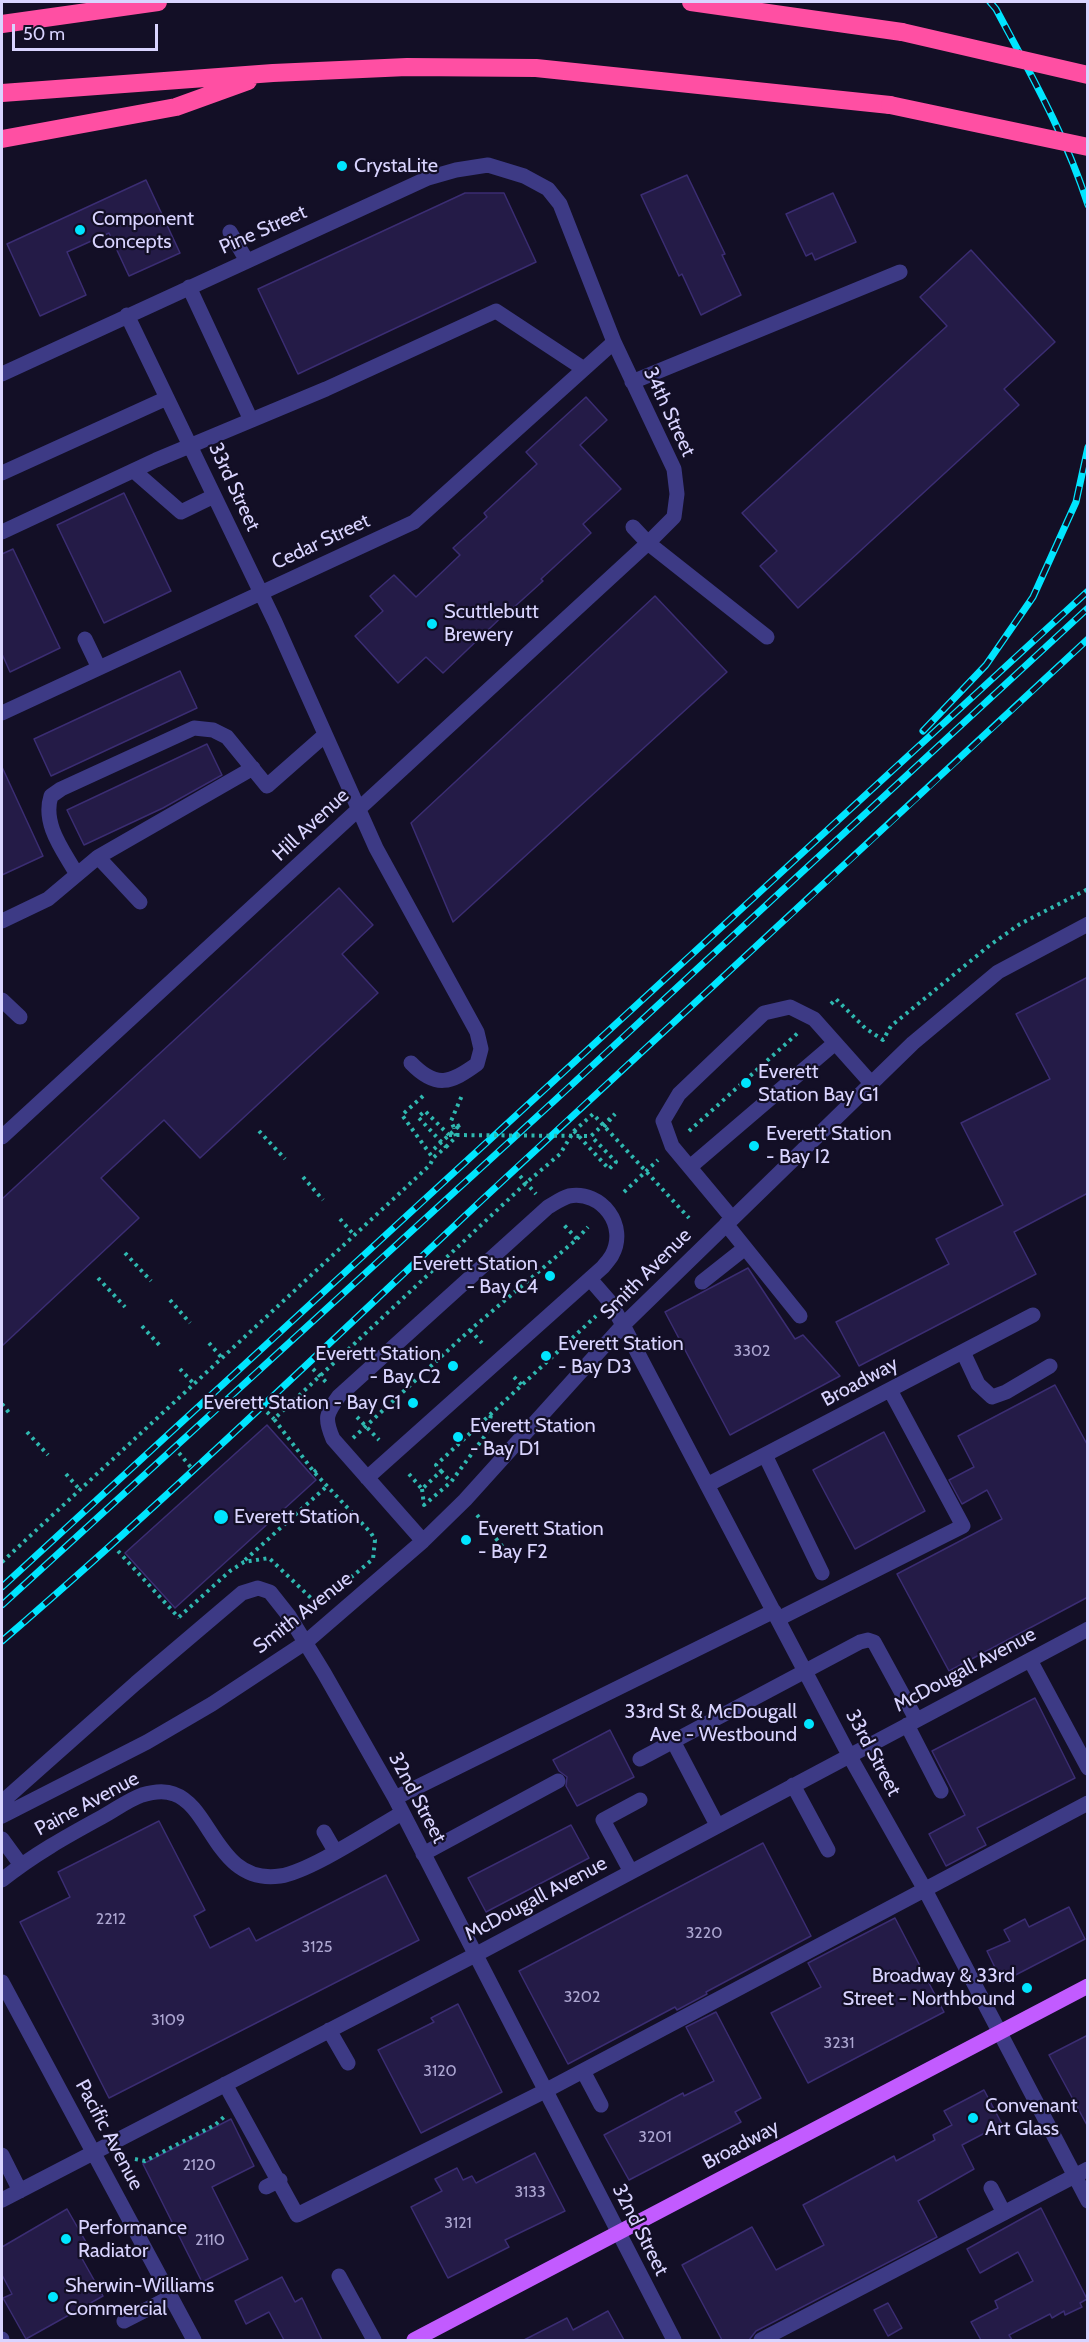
<!DOCTYPE html>
<style>
body{margin:0}
#map{position:relative;width:1089px;height:2342px;overflow:hidden;background:#130f26;font-family:Cabin,sans-serif}
canvas{display:block}
.frame{position:absolute;inset:0;border:3px solid #d9d4ff;pointer-events:none}
.scale{position:absolute;left:12px;top:24px;width:146px;height:27px;box-sizing:border-box;border:3px solid #d9d4ff;border-top:0;padding-left:8px;font-size:18px;line-height:21px;white-space:nowrap;color:#d9d4ff;-webkit-text-stroke:4px #130f26;paint-order:stroke}
</style>
<div id="map">
<canvas width="1089" height="2342"></canvas>
<div class="frame"></div>
<div class="scale">50 m</div>
</div>
<script>
const c = document.querySelector('canvas').getContext('2d');
c.lineJoin = 'round';
function paint(path, color) { c.fillStyle = color; c.fill(path, 'evenodd'); }
function trace(path, color, width, dash) { c.strokeStyle = color; c.lineWidth = width; c.lineCap = dash ? 'butt' : 'round'; c.setLineDash(dash || []); c.stroke(path); }
function drawText(font, color, halo, rows, align = 'center') {
  c.font = font + ' Cabin,sans-serif'; c.lineWidth = 4.5; c.setLineDash([]); c.textBaseline = 'middle'; c.strokeStyle = halo; c.fillStyle = color; for (const [text, x, y, turn = 0] of rows) {
    c.save(); c.translate(x, y); c.rotate((+turn || 0) * Math.PI / 180); c.textAlign = isNaN(turn) ? turn : align; if (halo) c.strokeText(text, 0, 0); c.fillText(text, 0, 0); c.restore();
  }
}
const building = new Path2D(`
 M687,175l38,79 -3,1 19,40 -40,20 -19,-41 -3,2 -38,-81z
 M146,180l34,73 -51,23 -20,-43 -42,19 19,43 -46,21 -33,-72z
 M465,193h39l32,69 -238,112 -40,-85z
 M833,193l23,49 -41,18 -3,-7 -6,3 -20,-42z
 M971,250l84,92 -51,47 15,16 -221,203 -38,-42 17,-15 -35,-38 205,-187 -27,-29z
 M586,397l21,23 -27,25 41,44 -38,35 8,9 -50,46 2,2 -31,28 -1,-1 -68,65 -17,-16 -28,26 -43,-47 28,-25 -13,-15 24,-21 22,22 44,-42 -7,-7 34,-31 -3,-4 53,-49 -11,-12z
 M124,493l47,98 -67,32 -47,-98z
 M13,549l47,99 -50,24 -8,-18v-100z
 M655,596l72,76 -274,250 -42,-99z
 M180,671l17,37 -146,68 -17,-37z
 M207,744l15,31 -59,33 -79,37 -17,-35z
 M2,767l41,89 -41,19z
 M339,888l34,37 -31,29 36,39 -178,165 -36,-38 -63,58 38,40 -137,128v-147z
 M1088,977v216l-74,39 22,42 -177,92 -23,-44 113,-58 -13,-25 67,-34 -42,-82 89,-44 -34,-65z
 M748,1268l47,71 8,-4 37,41 -110,59 -65,-123z
 M1055,1385l33,61v151l-139,74 -52,-97 105,-55 -15,-29 -25,14 -13,-24 25,-13 -16,-31z
 M267,1425l49,55 -141,128 -50,-55z
 M884,1432l41,79 -70,38 -42,-79z
 M1035,1698l40,80 -98,50 9,17 -40,21 -17,-32 36,-19 -33,-64z
 M610,1730l24,47 -57,29 -11,-20 1,-9 -8,-6 -6,-11z
 M159,1821l46,89 -11,6 16,32 39,-20 7,13 130,-66 33,65 -310,158 -89,-176 50,-25 -12,-25z
 M571,1825l18,33 -103,54 -18,-34z
 M763,1843l48,93 -105,56 1,2 -30,16 -2,-3 -107,57 -49,-93z
 M1069,1907l16,32 -83,43 -15,-31 23,-10 -6,-11 21,-11 4,8z
 M895,1918l49,94 -136,71 -37,-70 50,-26 -13,-24z
 M458,2004l44,88 -81,41 -43,-83 56,-28 -3,-4z
 M716,2012l45,86 -26,14 6,10 -112,58 -25,-45 79,-42 1,3 30,-15 -28,-54z
 M1088,2035v92l-39,-72z
 M984,2090l18,34 -40,21 12,24 -56,32 19,36 -181,94 -7,9h-27l-40,-75 70,-38 24,43 48,-25 -21,-40 91,-49 2,5 39,-21 -2,-5 19,-10 -8,-14z
 M231,2119l23,47 -42,21 36,72 -46,23 -59,-118z
 M535,2153l30,58 -60,29 4,7 -61,31 -37,-71 31,-16 -7,-12 22,-11 6,12 9,-4 4,7z
 M1041,2208l46,91 -7,4 2,4 -17,8 -1,-4 -12,7 -2,-4 -41,21 3,5h-31l-10,-18 27,-14 -3,-7 38,-20 -15,-29 -38,21 -13,-24z
 M67,2209l23,40 -10,6 23,41 -77,43 -23,-41 9,-4 -10,-19v-28z
 M282,2277l13,25 7,-4 20,42h-38l-15,-28 -23,12 -11,-23z
 M888,2303l14,25 -14,8 -14,-26z
 M608,2311l16,29h-100l43,-22 6,12z`);
paint(building, '#241b47');
trace(building, '#3b2d73', 1.5);
trace(new Path2D(`
 M831,1004l5,-5 29,29 18,12 8,-14 99,-81 30,-21 68,-35
 M423,1096l-21,19 31,43
 M460,1125l-6,3 -3,-7 12,-28
 M604,1127l11,-13
 M259,1131l26,28
 M574,1131l35,38 7,-7 -25,-26
 M689,1131l111,-100
 M446,1147l10,-10 -2,-9
 M520,1176l16,18
 M303,1177l20,23
 M624,1192l34,-32
 M340,1219l14,16
 M577,1239l11,-12
 M125,1253l26,28
 M98,1278l27,29
 M170,1300l20,23
 M142,1326l19,21
 M470,1330l12,13
 M209,1343l13,15
 M180,1369l14,15
 M313,1369l15,15
 M514,1377l9,9
 M2,1404l8,10
 M267,1412l7,7
 M357,1417l22,23
 M27,1432l21,23
 M353,1438l117,-108 107,-91 -13,-14
 M179,1453l19,23
 M441,1471l10,11
 M314,1472l5,-4
 M66,1474l14,16
 M409,1474l13,15 19,-18 -5,-6 160,-149
 M422,1489l2,16 27,-23 36,-49 4,-18
 M477,1515l33,41
 M118,1551l61,67
 M245,1560l82,-74
 M2,1562l428,-397 3,-7 13,-11 -28,-30 7,-6 24,24
 M179,1617l51,-46 14,-9 25,-4 44,42h11l49,-41 2,-19 -4,-7 -57,-61 -40,-53 252,-236 34,-29 14,-23 19,-17 96,104
 M135,2159l10,2 70,-36 9,-8`), '#2fb8b0', 4, [3, 4.5]);
trace(new Path2D(`
 M230,232l17,29
 M189,287l62,133
 M127,315l148,307 101,226 101,184 4,17 -4,15c-26,19 -41,25 -66,-1
 M2,374l426,-196 28,-8 32,-5 36,11 24,13 12,15 54,138 60,127 3,25 -3,23 -26,26 119,94
 M632,382l268,-110
 M134,471l47,41 33,-16
 M2,473l165,-75
 M2,532l154,-72 170,-71 170,-78 88,58
 M85,639l14,29
 M2,713l412,-191 200,-180
 M98,857l155,-89
 M76,873c-13,-23 -34,-49 -25,-77l10,-7 133,-61 19,2 14,7 40,49 58,-51
 M2,921l46,-22 50,-42 42,45
 M2,1000l18,17
 M2,1137l646,-594 -15,-16
 M690,1167l145,-124
 M732,1218l-60,-72 -9,-25 16,-27 85,-81 26,-6 24,12 57,64
 M726,1224l74,92
 M590,1279l20,23 13,23 226,430 75,133 164,313
 M702,1282l43,-34
 M963,1352l15,32 14,13 14,-5 44,-26
 M765,1455l57,118
 M367,1478l236,-211c3,-4 7,-8 9,-12 16,-29 -10,-65 -43,-59 -7,2 -14,7 -21,11l-209,189c-13,18 -15,22 -6,43l90,102
 M707,1485l326,-170
 M778,1619l185,-93 -73,-136
 M1030,1660l58,108
 M907,1725l34,66
 M673,1741l44,84
 M640,1759l220,-117 8,-2 6,2 42,77
 M793,1785l35,65
 M395,1798l379,-187
 M2,1802l134,-119 106,-90 16,-5 12,4 19,24 35,57 71,125 279,542
 M2,1816l145,-74 65,-38 94,-62 117,-101 42,-41 158,-175 290,-282 85,-71 90,-48
 M324,1832l11,19
 M2,1839l19,26
 M423,1854l135,-73
 M631,1872l-28,-52 37,-20
 M2,1880c31,-25 65,-44 100,-63 13,-7 26,-17 40,-22 10,-3 22,-5 32,-1 38,13 43,91 106,82 31,-5 92,-46 122,-63
 M2,1982l192,358
 M329,2030l19,33
 M583,2071l18,34
 M225,2084l72,131 248,-124 543,-288
 M2,2155l18,36
 M266,2187l14,-7
 M991,2188l13,25
 M2,2200l473,-245 613,-326
 M339,2276l35,64
 M124,2321l47,-24
 M2,2339v1
 M761,2340l327,-171`), '#3d3a85', 15);
trace(new Path2D(`
 M414,2340l674,-354`), '#c25bff', 15);
trace(new Path2D(`
 M691,2l211,30
 M2,24l156,-22
 M2,93l271,-20 134,-6 129,1 354,37
 M2,139l174,-32 72,-26`), '#ff4fa3', 18);
const rail = new Path2D(`
 M990,2l6,7c34,64 70,127 92,196
 M923,731l63,-66 47,-68 43,-95 12,-55
 M2,1587l1086,-996
 M2,1605l551,-503 535,-494
 M2,1641c165,-142 322,-293 481,-442 201,-187 404,-372 605,-560`);
trace(rail, '#00e5ff', 7);
trace(rail, '#130f26', 4.5, [14]);
trace(new Path2D(`
 M449,1135l142,1 24,-22
 M434,1149l26,-24`), '#2fb8b0', 4, [3, 4.5]);
trace(new Path2D(`
 M902,32l186,43
 M890,105l198,42`), '#ff4fa3', 18);
for (const [x, y, r, color] of [
 [342,166,6,"#00e5ff"],
 [80,230,6,"#00e5ff"],
 [432,624,6,"#00e5ff"],
 [746,1083,6,"#00e5ff"],
 [754,1146,6,"#00e5ff"],
 [550,1276,6,"#00e5ff"],
 [546,1356,6,"#00e5ff"],
 [453,1366,6,"#00e5ff"],
 [413,1403,6,"#00e5ff"],
 [458,1437,6,"#00e5ff"],
 [221,1517,8,"#00e5ff"],
 [466,1540,6,"#00e5ff"],
 [809,1724,6,"#00e5ff"],
 [1027,1988,6,"#00e5ff"],
 [973,2118,6,"#00e5ff"],
 [66,2239,6,"#00e5ff"],
 [53,2297,6,"#00e5ff"]
]) { const dot = new Path2D(); dot.arc(x, y, r, 0, 2 * Math.PI); c.fillStyle = color; c.fill(dot); trace(dot, '#130f26', 2); }
drawText('16px', '#aca6d1', null, [
 ["3302",752,1351],
 ["2212",111,1919],
 ["3220",704,1933],
 ["3125",317,1947],
 ["3202",582,1997],
 ["3109",168,2020],
 ["3231",839,2043],
 ["3120",440,2071],
 ["3201",655,2137],
 ["2120",199,2165],
 ["3133",530,2192],
 ["3121",458,2223],
 ["2110",210,2240]
]);
drawText('20px', '#d9d4ff', '#130f26', [
 ["CrystaLite",354,166],
 ["Component",92,219],
 ["Concepts",92,242],
 ["Scuttlebutt",444,612],
 ["Brewery",444,635],
 ["Everett",758,1072],
 ["Station Bay G1",758,1095],
 ["Everett Station",766,1134],
 ["- Bay I2",766,1157],
 ["Everett Station",538,1264,"right"],
 ["- Bay C4",538,1287,"right"],
 ["Everett Station",558,1344],
 ["- Bay D3",558,1367],
 ["Everett Station",441,1354,"right"],
 ["- Bay C2",441,1377,"right"],
 ["Everett Station - Bay C1",401,1403,"right"],
 ["Everett Station",470,1426],
 ["- Bay D1",470,1449],
 ["Everett Station",234,1517],
 ["Everett Station",478,1529],
 ["- Bay F2",478,1552],
 ["33rd St & McDougall",797,1712,"right"],
 ["Ave - Westbound",797,1735,"right"],
 ["Broadway & 33rd",1015,1976,"right"],
 ["Street - Northbound",1015,1999,"right"],
 ["Convenant",985,2106],
 ["Art Glass",985,2129],
 ["Performance",78,2228],
 ["Radiator",78,2251],
 ["Sherwin-Williams",65,2286],
 ["Commercial",65,2309]
], 'left');
drawText('20px', '#d9d4ff', '#130f26', [
 ["Pine Street",263,230,-24],
 ["34th Street",669,412,65],
 ["33rd Street",234,487,65],
 ["Cedar Street",321,542,-25],
 ["Hill Avenue",311,825,-43],
 ["Smith Avenue",646,1274,-45],
 ["Broadway",860,1382,-28],
 ["Smith Avenue",303,1613,-38],
 ["McDougall Avenue",965,1670,-28],
 ["33rd Street",873,1753,62],
 ["32nd Street",417,1798,62],
 ["Paine Avenue",87,1804,-28],
 ["McDougall Avenue",536,1899,-28],
 ["Pacific Avenue",109,2135,62],
 ["Broadway",741,2145,-28],
 ["32nd Street",640,2230,63]
]);
</script>
